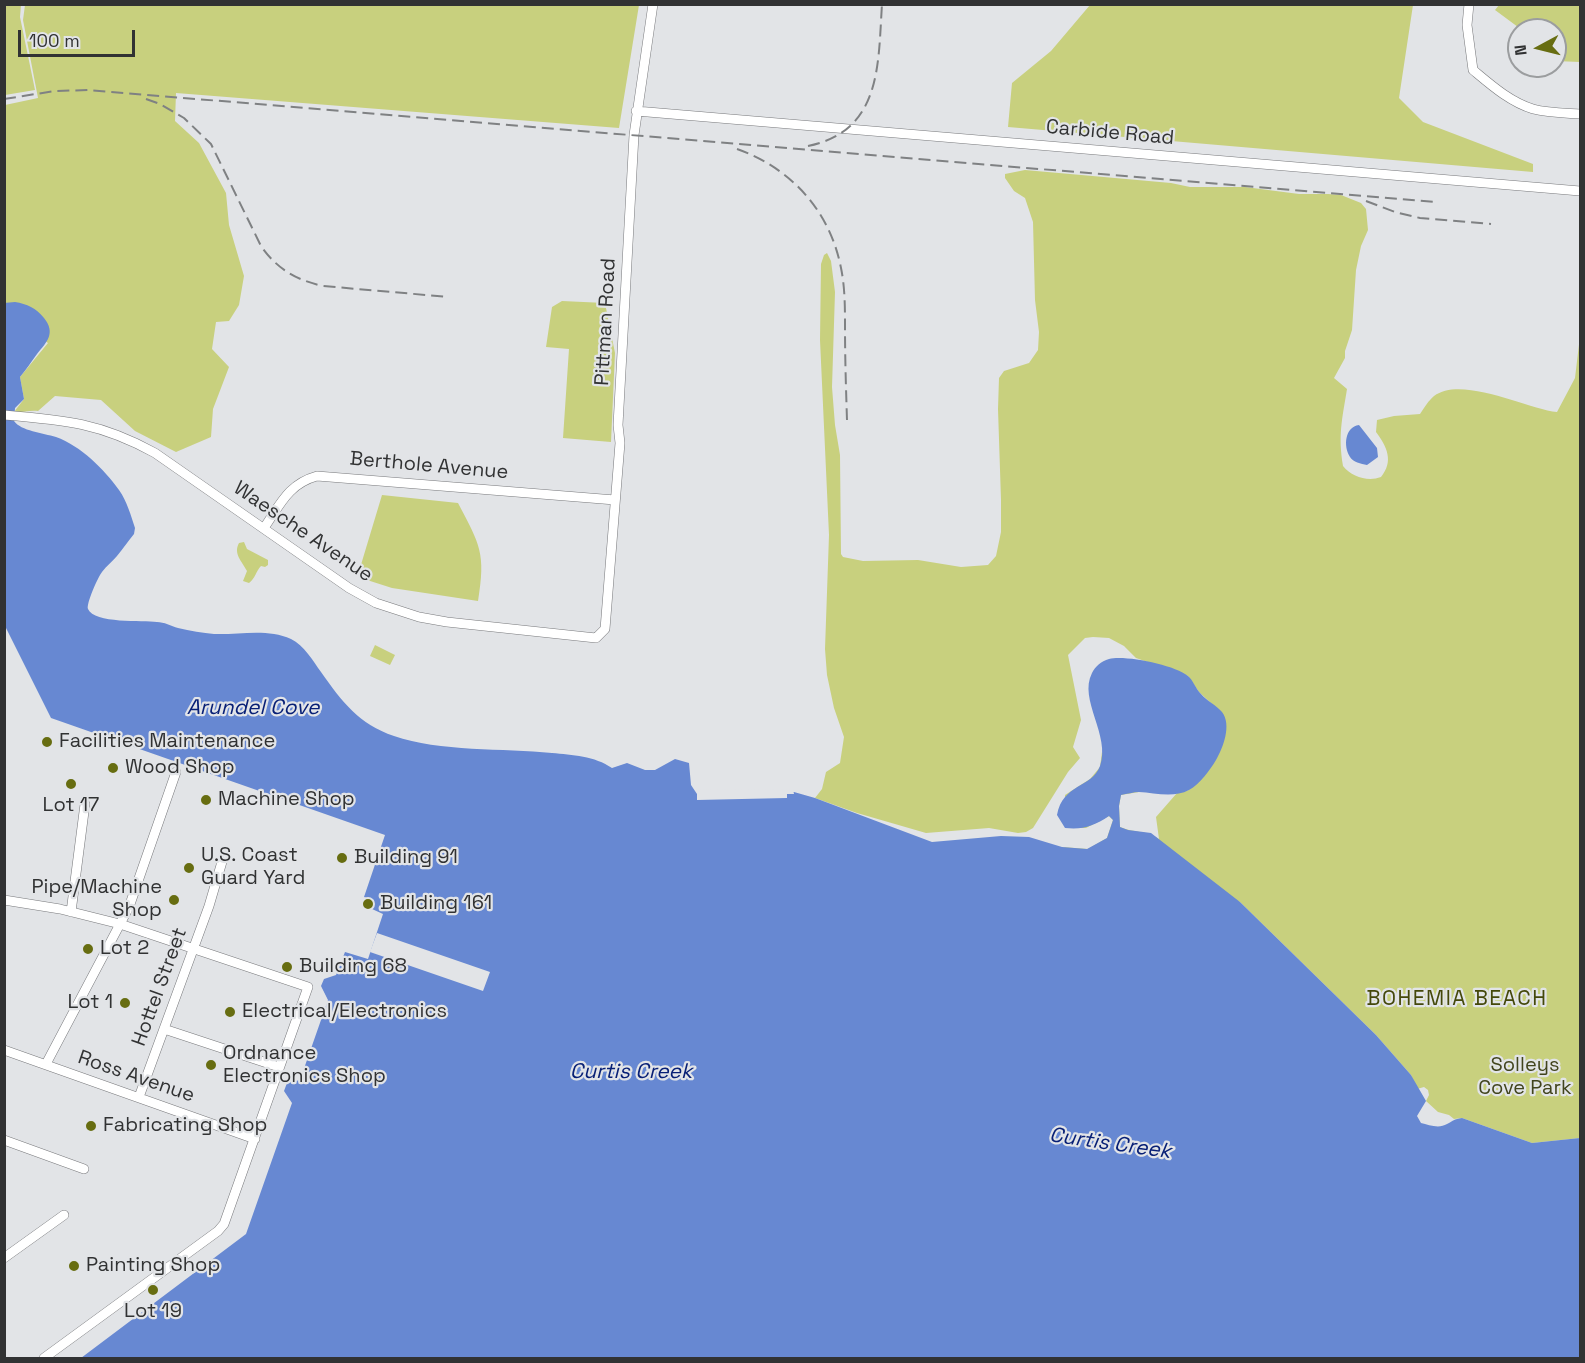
<!DOCTYPE html>
<style>
body{margin:0}
#map{position:relative;width:1585px;height:1363px;overflow:hidden;background:#e2e4e7;font-family:"Space Grotesk",sans-serif}
canvas{display:block}
.frame{position:absolute;inset:0;border:6px solid #313233;pointer-events:none}
.north{position:absolute;left:1507px;top:18px;width:60px;height:60px;box-sizing:border-box;background:#e2e4e7;border:2px solid #9b9d9f;border-radius:50%;rotate:263deg;font-size:16px;font-weight:700;line-height:24px;text-align:center;color:#313233}
.north::after{content:'';display:block;margin:auto;width:21px;height:27px;background:#676d11;clip-path:polygon(50% 0,100% 100%,50% 72%,0 100%)}
.scale{position:absolute;left:18px;top:30px;width:117px;height:27px;box-sizing:border-box;border:3px solid #313233;border-top:0;padding-left:8px;font-size:18px;line-height:21px;white-space:nowrap;color:#313233;-webkit-text-stroke:4px #e2e4e7;paint-order:stroke}
</style>
<div id="map">
<canvas width="1585" height="1363"></canvas>
<div class="frame"></div>
<div class="north">N</div>
<div class="scale">100 m</div>
</div>
<script>
const c = document.querySelector('canvas').getContext('2d');
c.lineJoin = 'round';
function paint(path, color) { c.fillStyle = color; c.fill(path, 'evenodd'); }
function trace(path, color, width, dash) { c.strokeStyle = color; c.lineWidth = width; c.lineCap = dash ? 'butt' : 'round'; c.setLineDash(dash || []); c.stroke(path); }
function drawText(font, color, halo, rows, align = 'center') {
  c.font = font + ' "Space Grotesk",sans-serif'; c.lineWidth = 4.5; c.setLineDash([]); c.textBaseline = 'middle'; c.strokeStyle = halo; c.fillStyle = color; for (const [text, x, y, turn = 0] of rows) {
    c.save(); c.translate(x, y); c.rotate((+turn || 0) * Math.PI / 180); c.textAlign = isNaN(turn) ? turn : align; if (halo) c.strokeText(text, 0, 0); c.fillText(text, 0, 0); c.restore();
  }
}
paint(new Path2D(`
 M4,5h17l-1,12 15,73 -30,5z
 M25,5h614l-20,123 -443,-35 -1,28 24,22 27,50 3,32 15,51 -5,29 -10,16 -13,1 -4,27 17,18 -16,42 -2,28 -35,15 -41,-21 -34,-31 -46,-4 -17,15c-9,-1 -16,2 -24,1l10,-13 -4,-22 28,-34 -43,-30v-208l33,-7 -15,-78z
 M1090,5h323l-14,93 24,24 110,42v8l-525,-45 4,-44 39,-32z
 M1499,5h81v57l-25,-1v-31h-33l-27,-20z
 M1025,170l146,13 19,4h55l54,7h29l13,1 20,8 5,6 2,21 -7,16 -5,24 -4,60 -7,21v7l-11,20 13,11c-5,31 -9,46 -4,77 9,11 25,16 38,11 13,-16 6,-30 -5,-45l1,-12 17,-4 26,-2c4,-6 9,-14 14,-18 28,-21 93,13 123,16l18,-34 5,-42v802l-48,5 -70,-25 -8,1 -5,-4 -11,-3 -12,-11 3,-6 -1,-5 -4,-3 -7,2 -6,-14 -35,-40 -136,-133 -178,-55 26,2 19,-11 6,-18 -4,-4 -23,12h-21v-33l25,-16 10,-12 2,-15 37,40 -18,3 -2,11 1,21c13,6 27,3 39,12l-3,-22 21,-24 12,-3 24,-85 -14,-13 -11,-16 -52,-18 -12,-12 -15,-8 -16,-1 -8,1 -17,17 13,65 -8,27 7,11 -12,14 -35,56 -7,4 -8,1 -29,-5 -63,5 -69,-20 -42,-15 7,-9 4,-17 14,-9 4,-26 -10,-29 -7,-33 -2,-26 4,-114 -9,-195 1,-76 3,-9 3,-2 4,8 4,31 -3,95 3,38 5,30 1,99 2,3 20,4 55,-1 43,7 27,-2 8,-9 5,-24v-32l-3,-91 1,-31 5,-7 25,-8 9,-13 1,-18 -4,-32 -2,-78 -8,-24 -11,-7 -9,-13v-4z
 M562,301l43,2 10,50 -4,89 -48,-4 6,-89 -23,-2 6,-40z
 M382,495l76,8c22,42 28,50 20,98l-86,-13 -25,-8 -7,-12z
 M244,542l3,7 21,11v5l-3,2 -4,-1c-5,5 -6,13 -12,17l-6,-2 4,-10c-5,-10 -14,-17 -8,-28z
 M375,645l20,10 -5,10 -20,-9z`), '#c8d07e');
paint(new Path2D(`
 M15,302c12,2 21,6 29,16 12,15 3,24 -7,36 -6,8 -11,16 -17,23l4,22 -9,9 -1,13c7,10 29,12 42,16 25,9 48,32 63,53 8,11 12,26 16,38l-1,6c-6,7 -11,15 -17,22 -4,5 -11,10 -15,16 -4,5 -16,32 -14,37 6,15 55,11 69,13 7,0 14,4 21,6 12,3 25,5 36,6 25,1 53,-6 77,5 13,6 22,22 30,33 21,30 38,52 73,64 45,16 110,12 158,17 20,2 43,3 60,15l15,-5 18,7h10l20,-11 14,4 2,22 6,9 97,-2 21,6 117,44 69,-6 28,1 33,10 25,2 20,-11 6,-18 -4,-4c-15,10 -26,14 -44,12l-8,-13c6,-32 35,-27 43,-49 11,-31 -22,-66 -8,-93 3,-6 9,-12 17,-14 17,-4 65,6 79,17 5,4 8,13 13,18 6,7 15,11 21,18 10,13 1,36 -6,48 -6,10 -16,24 -27,30 -15,8 -34,3 -50,2 -5,0 -12,2 -18,3l-2,11 1,21 8,3 23,3 89,69 136,133 35,40 15,26 -9,15 4,7c8,2 18,6 26,1 6,-3 7,-5 15,-6l70,25 48,-5v220h-1499l165,-124 46,-131 -8,-12 3,-8 13,-3 28,-80 -7,-14 3,-7 12,-4 9,-23 23,7 15,-45 -11,-5 2,-9 -10,-3 21,-62 -334,-117 -46,-92 -1,-323z
 M1359,425l18,23 1,9 -11,8c-6,-1 -14,-3 -17,-8 -7,-11 -5,-30 9,-32z`), '#6788d2');
paint(new Path2D(`
 M793,789l1,5h-7v4l-90,2v-10z
 M377,933l113,39 -7,19 -113,-39z`), '#e2e4e7');
const minor = new Path2D(`
 M1469,4l-2,21 6,45c18,15 37,32 60,39 15,4 32,4 47,5
 M636,111l944,80
 M4,415c61,5 97,8 151,38l194,135 27,15 43,14 28,5 149,16 9,-9 15,-186 -2,-18 16,-290 19,-131
 M264,528c16,-23 24,-44 53,-52l298,24
 M4,900l56,9 60,15 188,63 -84,237 -6,7 -174,127
 M71,912l14,-108
 M164,1029l115,38
 M4,1050l251,89
 M46,1064l83,-157 47,-135
 M139,1097l70,-191 15,-51
 M4,1140l80,29
 M4,1258l60,-43`);
trace(minor, '#78797c', 10);
trace(minor, '#fff', 9);
trace(new Path2D(`
 M4,99l51,-8 33,-1 1349,112
 M146,99l14,5 24,14 27,26 50,102c16,23 35,34 62,40l126,11
 M808,146c74,-15 70,-82 74,-142
 M737,149c54,19 93,62 104,119 4,19 4,40 4,59 0,31 1,62 2,93
 M1366,201l29,11 25,6 71,6`), '#7f8183', 2, [12, 6]);
for (const [x, y, r, color] of [
 [47,742,6,"#676d11"],
 [113,768,6,"#676d11"],
 [71,784,6,"#676d11"],
 [206,800,6,"#676d11"],
 [342,858,6,"#676d11"],
 [189,868,6,"#676d11"],
 [174,900,6,"#676d11"],
 [368,904,6,"#676d11"],
 [88,949,6,"#676d11"],
 [287,967,6,"#676d11"],
 [125,1003,6,"#676d11"],
 [230,1012,6,"#676d11"],
 [211,1065,6,"#676d11"],
 [91,1126,6,"#676d11"],
 [74,1266,6,"#676d11"],
 [153,1290,6,"#676d11"]
]) { const dot = new Path2D(); dot.arc(x, y, r, 0, 2 * Math.PI); c.fillStyle = color; c.fill(dot); trace(dot, '#e2e4e7', 2); }
drawText('20px', '#313233', '#e2e4e7', [
 ["Carbide Road",1110,133,5],
 ["Pittman Road",606,322,-87],
 ["Berthole Avenue",429,466,5],
 ["Waesche Avenue",303,532,34],
 ["Hottel Street",160,987,-70],
 ["Ross Avenue",136,1077,19]
]);
drawText('20px', '#313233', '#e2e4e7', [
 ["Facilities Maintenance",59,742],
 ["Wood Shop",125,768],
 ["Machine Shop",218,800],
 ["Lot 17",71,806,"center"],
 ["U.S. Coast",201,856],
 ["Guard Yard",201,879],
 ["Building 91",354,858],
 ["Pipe/Machine",162,888,"right"],
 ["Shop",162,911,"right"],
 ["Building 161",380,904],
 ["Lot 2",100,949],
 ["Building 68",299,967],
 ["Lot 1",113,1003,"right"],
 ["Electrical/Electronics",242,1012],
 ["Ordnance",223,1054],
 ["Electronics Shop",223,1077],
 ["Fabricating Shop",103,1126],
 ["Painting Shop",86,1266],
 ["Lot 19",153,1312,"center"]
], 'left');
drawText('20px', '#41441d', '#e2e4e7', [
 ["Solleys",1525,1066],
 ["Cove Park",1525,1089]
]);
drawText('italic 21px', '#082076', '#e2e4e7', [
 ["Arundel Cove",253,708],
 ["Curtis Creek",631,1072],
 ["Curtis Creek",1110,1144,8]
]);
c.letterSpacing = '1.5px';
drawText('21px', '#44480a', '#e2e4e7', [
 ["BOHEMIA BEACH",1457,999]
]);
c.letterSpacing = '0px';
</script>
